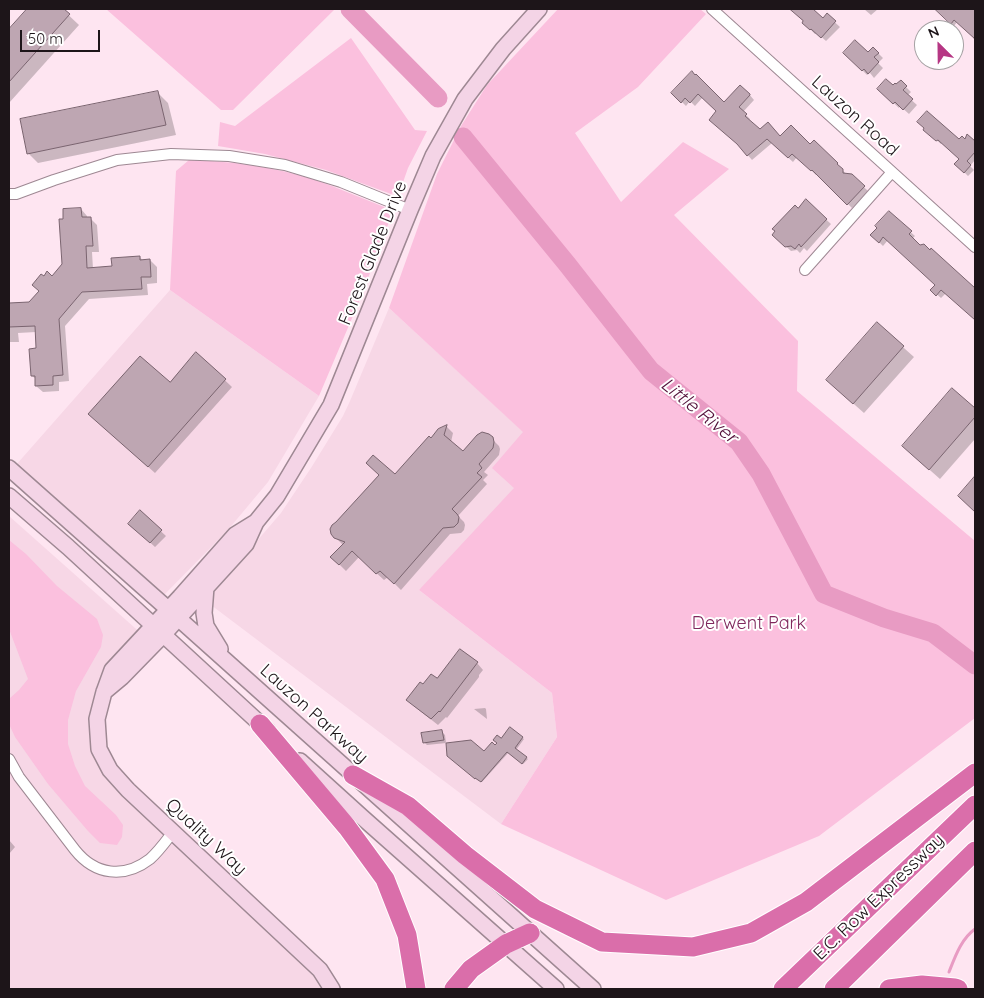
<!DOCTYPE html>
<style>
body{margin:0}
#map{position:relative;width:984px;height:998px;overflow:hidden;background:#fee5f1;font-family:Quicksand,sans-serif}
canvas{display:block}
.frame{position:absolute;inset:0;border:10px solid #1d1519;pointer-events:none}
.north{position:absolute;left:914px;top:20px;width:50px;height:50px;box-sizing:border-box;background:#fff;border:1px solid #a5a1a3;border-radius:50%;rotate:337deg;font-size:14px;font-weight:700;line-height:20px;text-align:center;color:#1d1519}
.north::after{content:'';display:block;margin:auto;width:18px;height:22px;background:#b63784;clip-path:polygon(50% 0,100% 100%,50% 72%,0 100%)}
.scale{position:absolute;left:20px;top:30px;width:80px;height:22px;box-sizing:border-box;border:2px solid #1d1519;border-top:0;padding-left:6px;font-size:15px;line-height:18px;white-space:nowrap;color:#1d1519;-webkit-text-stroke:4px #fff;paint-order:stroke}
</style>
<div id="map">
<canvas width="984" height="998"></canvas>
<div class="frame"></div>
<div class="north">N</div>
<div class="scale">50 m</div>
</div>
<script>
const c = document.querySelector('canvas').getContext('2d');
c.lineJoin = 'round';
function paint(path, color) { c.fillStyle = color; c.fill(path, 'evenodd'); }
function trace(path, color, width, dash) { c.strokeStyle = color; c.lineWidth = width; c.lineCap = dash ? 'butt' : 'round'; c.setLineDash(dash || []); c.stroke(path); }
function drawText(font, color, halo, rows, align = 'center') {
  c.font = font + ' Quicksand,sans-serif'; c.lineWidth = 4; c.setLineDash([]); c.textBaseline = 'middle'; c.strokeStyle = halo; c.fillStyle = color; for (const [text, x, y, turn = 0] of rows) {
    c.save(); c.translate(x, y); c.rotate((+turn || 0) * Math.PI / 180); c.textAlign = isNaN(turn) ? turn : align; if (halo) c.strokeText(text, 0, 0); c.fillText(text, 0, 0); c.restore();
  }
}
paint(new Path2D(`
 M170,290l149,106 -51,86 -41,49 -63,64 -148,-130z
 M389,308l135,124 57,51 -162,107 133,103 5,44 -56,87 -290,-219 3,-14 67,-78 30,-45 32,-52 7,-15z
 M9,516l135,120 -47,83 13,51 222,219h-323z`), '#f7d7e6');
paint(new Path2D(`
 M106,9h229l-102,101h-12z
 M558,9h142l6,5 -68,73 -63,46 46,69 62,-60 46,27 -55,46 124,126 -1,50 178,150v177l-156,118 -153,64 -165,-76 56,-87 -5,-44 -133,-103 95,-102 -22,-20 31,-36 -134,-124 48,-134 24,-48 26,-41z
 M351,38l64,92 12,1 -19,37 -7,20 -10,6 -65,-24 -61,-16 -47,-8 2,-24 15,4z
 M189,160c41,1 87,7 126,20 24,8 46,18 69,27l6,9 -1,6 -28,75 -42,99 -149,-106 6,-119z
 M9,540l17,14 31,32 40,33 6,16 -2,12 -25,44 -8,29v24l7,22 10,20 31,29 7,10 -1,12 -5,8 -17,-2 -12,-12 -40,-47 -33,-47 -6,-13v-25l10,-9 9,-11 -19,-50z`), '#fbc0de');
paint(new Path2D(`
 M29,9h33l17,16 -70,78v-72z
 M800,9h11l12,11 4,-5 13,12 -14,14 -9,-8 -2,1 -11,-11 1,-2 -9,-8z
 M864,9h14l-7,6z
 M936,9h39v31l-2,-2 1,-1 -17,-15 -3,4z
 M873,48l10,10 -5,5 5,5 -9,10 -4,-5 -3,2 -22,-22 23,1z
 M692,73l32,31 25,-10 5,6 -11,12 7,7 -1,1 11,10 21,8 29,7 4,-3 23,22 10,11h4l17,16 -16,17 -35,-34 -1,1 -19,-18 -4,5 -21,-19 -20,17 -12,-14 -22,-35 -15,-14 -8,9 -5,-5 -4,5 -13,-13z
 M901,82l10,10 -4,4 10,9 -8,9 -9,-8 -1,2 -21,-19 15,-2z
 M158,93l10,10 8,32 -138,28 -10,-10z
 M928,133l31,8h7l2,-5 7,7v17l-5,6 4,4 -6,6 -12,-12 4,-5 -18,-16 -1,1z
 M806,201l25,23 -24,27 -3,-3 -4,5 -3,-3 -6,1 -13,-12 20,-29z
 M81,209l6,7v2h3l7,7 2,27h-7l1,17 20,-2 27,-10 3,4 7,-1 7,7v16l-10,1 1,11 -59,4 -24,27 4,55 -10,1v9l-16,1 -7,-6v-7l-4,-3 5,-27 -1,-17 -18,1 1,9h-10v-38l21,-1 33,-38 2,-45z
 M889,213l26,23 -3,3 8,7 10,6 1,-2 44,39v30l-29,-26 -5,5 -9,-8 4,-5 -48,-45 -5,6 -11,-11z
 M877,324l37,33 -50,56 -26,-23z
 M197,354l35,33 -77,86 -58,-52 73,-37z
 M953,390l22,20v29l-35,40 -26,-23z
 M447,427l6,6 -2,9 12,10 25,-17 11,11 1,3 -1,6 -15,17 4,3 -5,5 4,4 -29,32 6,6 1,3 -1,5 -3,3 -11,1 -49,56 -13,-13 -4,3 -25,-23 -13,14 -14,-14 11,-12 -8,-8 96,-97 8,-10z
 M140,512l26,24 -11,11 -25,-23z
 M477,663l6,7 -4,5v2l-32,41 -1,-1 -8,8 -24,-19 10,-21z
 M485,708l1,1 1,10 -13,-10z
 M510,729l14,10 -8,11 12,9 -5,5 -14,-12 -27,30 -5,-4 7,-25 11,-7z
 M442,732l3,3 1,8 -19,2 -3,-3z
 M9,840l6,7 -6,7z`), '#0003');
trace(new Path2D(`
 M949,972c6,-15 12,-33 26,-43`), '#e89bc3', 3);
trace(new Path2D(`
 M350,9l88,89
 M463,137l104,127 84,107 88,71 22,32 63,120 60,24 49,15 42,32`), '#e89bc3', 19);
const building = new Path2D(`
 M27,9h37l6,5 -61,68v-53z
 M790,9h23l10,9 4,-5 9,8 -15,17 -10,-9 -1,1 -8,-7 1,-2z
 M935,9h40v30l-21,-19 -3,4z
 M855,40l13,12 5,-5 6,6 -5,4 5,5 -11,12 -4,-5 -2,2 -19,-18z
 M692,71l3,4 1,-1 28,28 16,-17 10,9v1l-11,12 8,7 -2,2 15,13 8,-7 12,14 11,-11 19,19 4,-4 24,23 -1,1 6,5v4l9,1 13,12 -18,19 -35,-35 -1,1 -19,-17 -4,4 -21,-19 -20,17 -10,-12 -28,-24 7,-9 -18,-17 -8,9 -5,-5 -4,5 -10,-10z
 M886,79l7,6 2,-2 1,1 5,-4 6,6 -4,4 10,9 -10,11 -8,-8 -2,2 -16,-15z
 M158,91l8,34 -139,29 -7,-35z
 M927,111l32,28 3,-3 3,3 2,-5 8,7v11l-8,9 4,4 -7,8 -10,-9 5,-5 -21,-19 -2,1 -13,-11 1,-2 -7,-6z
 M806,199l21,20 -26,28 -2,-3 -4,5 -4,-3 -6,1 -13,-12 3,-4 -3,-2 23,-24 3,3z
 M81,208l1,9h9l2,29h-7l1,22 25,-2 -1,-8 29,-2v4l10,-1 1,18h-10l1,12 -60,3 -23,27 4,56 -10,1v9l-18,1v-10h-4l-2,-27 7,-1 -1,-22 -26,1v-24l20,-1 10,-11 -7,-6 9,-11 3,2 3,-5 5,5 10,-12 -3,-45h4v-10z
 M889,211l23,20 -3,3 11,11 4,-1 6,6 1,-2 44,40v32l-34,-30 -5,6 -6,-6 5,-5 -52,-48 -4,6 -9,-8 7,-7 -2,-2z
 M877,322l27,24 -51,58 -27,-24z
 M196,352l30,27 -78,88 -60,-53 52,-58 30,26z
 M952,388l23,20v9l-46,53 -27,-24z
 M447,425l-3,10 19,16 14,-16 5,-3 7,2 4,3 1,5 -1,6 -14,16 3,4 -5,5 5,4 -30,32 5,5 2,3 -1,6 -4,4 -11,1 -49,56 -14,-13 -4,3 -24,-23 -13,14 -9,-8 15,-15 -11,-4 -3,-4 -1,-5 2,-4 4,-3 43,-47 -13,-12 7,-8 22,19 34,-38 2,2 7,-9z
 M975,476v36l-17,-16z
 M140,510l22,20 -12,13 -22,-19z
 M460,649l18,13 -38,50 -1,-1 -8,8 -25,-19 14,-18 3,2 8,-10 6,4z
 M510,727l13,10 -8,11 12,9 -5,7 -15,-12 -26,30 -6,-4v1l-28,-23 -1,-13 25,-3 13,11 8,-9 3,3 2,-2 -4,-3 4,-5 4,3z
 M442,730l2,10 -21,3 -2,-10z`);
paint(building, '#bea6b2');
trace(building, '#7a646f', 1);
const street = new Path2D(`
 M712,9l263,238
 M9,194h7l38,-14 63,-20 54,-6 58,2 56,9 56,17 69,28
 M805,270l87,-98
 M9,759l10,18 56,73c20,25 49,29 75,9 9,-8 16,-18 23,-27`);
const secondary = new Path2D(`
 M9,468l169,150 415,371
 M9,496l59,51 200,184
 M256,522l-21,13 -55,62 -68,73 -8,22 -7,27 2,30 11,21 18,20 192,180 12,19
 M206,587l-2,26 2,13 14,23
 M104,692l18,-15 41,-42 83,-91 10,-22 21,-26 54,-91 79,-195 23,-54 32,-57 38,-50 36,-40
 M300,761l63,57 193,171`);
const highway = new Path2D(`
 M260,724l87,103 38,52 22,56 9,54
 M353,775l55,31 57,49 70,54 67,33 91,5 58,-14 55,-31 169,-129
 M454,989l17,-20 35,-25 24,-11
 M783,989l192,-184
 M834,989l141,-138
 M889,989l33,-4 33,3 3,1`);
trace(street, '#9e8893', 12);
trace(secondary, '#9e8893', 18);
trace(highway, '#fff', 21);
trace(street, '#fff', 10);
trace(secondary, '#f4d4e6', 15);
trace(highway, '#da6eaa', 19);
drawText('18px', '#1d1519', '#fff', [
 ["Lauzon Road",855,116,42],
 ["Forest Glade Drive",373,253,-68],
 ["Lauzon Parkway",314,714,42],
 ["Quality Way",206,837,43],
 ["E.C. Row Expressway",879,897,-44]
]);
drawText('18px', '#80285d', '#fff', [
 ["Derwent Park",749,624]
]);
drawText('italic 19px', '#521039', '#fff', [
 ["Little River",699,411,39]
]);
</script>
